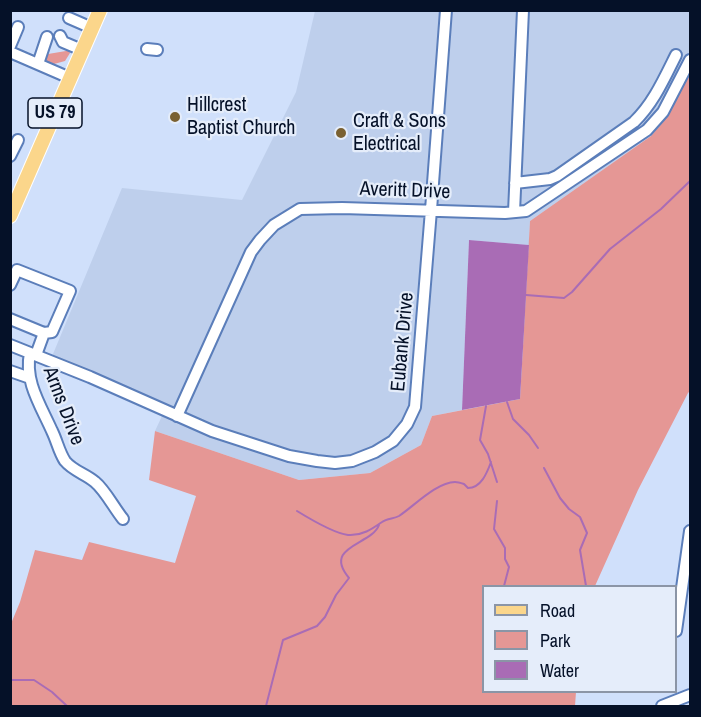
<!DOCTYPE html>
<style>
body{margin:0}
#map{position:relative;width:701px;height:717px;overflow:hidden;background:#d0e0fb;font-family:"Archivo Narrow",sans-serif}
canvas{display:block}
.frame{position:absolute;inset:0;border:12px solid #051128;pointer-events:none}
.legend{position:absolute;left:482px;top:585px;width:195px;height:108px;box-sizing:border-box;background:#e5edfa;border:2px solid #8b95a6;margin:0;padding:8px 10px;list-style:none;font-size:18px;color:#051128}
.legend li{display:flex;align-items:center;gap:12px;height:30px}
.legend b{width:30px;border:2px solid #8b95a6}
</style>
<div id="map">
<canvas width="701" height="717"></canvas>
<div class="frame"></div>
<ul class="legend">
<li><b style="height:8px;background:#fbd68b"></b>Road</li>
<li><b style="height:16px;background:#e59795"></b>Park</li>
<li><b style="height:16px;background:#a96cb5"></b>Water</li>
</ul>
</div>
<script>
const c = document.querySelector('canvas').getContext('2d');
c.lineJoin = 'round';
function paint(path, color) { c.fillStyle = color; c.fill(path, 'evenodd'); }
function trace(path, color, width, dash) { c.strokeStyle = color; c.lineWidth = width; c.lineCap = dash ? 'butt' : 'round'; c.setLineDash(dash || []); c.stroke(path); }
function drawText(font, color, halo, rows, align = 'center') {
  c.font = font + ' "Archivo Narrow",sans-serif'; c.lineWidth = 4.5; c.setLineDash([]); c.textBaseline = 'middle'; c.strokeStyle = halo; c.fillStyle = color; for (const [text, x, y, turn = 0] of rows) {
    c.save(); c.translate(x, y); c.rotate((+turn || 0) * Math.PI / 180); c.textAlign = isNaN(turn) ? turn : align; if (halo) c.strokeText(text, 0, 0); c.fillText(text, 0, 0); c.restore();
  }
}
paint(new Path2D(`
 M315,11h375v60l-27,51 -12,14 -121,85 -1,24 -60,-5 -7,170 -30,6 -11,29 -51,28 -71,7 -144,-49 7,-15 -62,-30 -52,-20 74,-178 120,12 54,-108z`), '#becfec');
paint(new Path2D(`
 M67,49l2,1 1,3 -5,8 -11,3 -7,-3 -1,-3 2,-4 18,-3z
 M690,71v320l-2,2 -50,97 -43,96h-111v106h92l-1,14h-564l-1,-80 10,-24 15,-52 47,10 7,-18 86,21 21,-67 -47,-16 6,-49 144,49 71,-7 51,-28 11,-29 88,-17 10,-178 121,-85 12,-14z`), '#e59795');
paint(new Path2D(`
 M469,240l60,5 -9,154 -58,11z`), '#a96cb5');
trace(new Path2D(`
 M526,295l38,3 8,-6 38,-43 51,-40 29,-28
 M507,402l6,17 16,16 9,13
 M486,406l-6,34 8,14 9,28
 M544,468l16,30 9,11 11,8 7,16 -7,17 6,36
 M497,501l-3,28 11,19v11l4,8 -5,19
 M297,511c13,8 36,22 51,24 14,1 24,-6 34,-13 5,-4 12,-3 17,-6 15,-10 38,-34 56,-34 3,0 6,1 9,2l4,4c13,0 19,-15 23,-26
 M10,680h24l18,12 15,14
 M266,706l17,-66 34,-14 8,-9 11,-22 13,-17c-27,-32 23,-33 30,-53`), '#a96cb5', 2);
const minor = new Path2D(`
 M69,18l23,10
 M60,36l3,6 19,8
 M10,46l8,-19
 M147,49l10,1
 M10,52l60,26
 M38,64l9,-27
 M10,156l8,-16
 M515,183l35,-4 7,-3 77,-54c19,-18 30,-43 42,-67
 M514,212l9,-202
 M10,285l7,-15 53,21 -18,41 -8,1 -34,-14
 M10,345l80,32 122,54 77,25 28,5 18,2 17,-2 23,-9 18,-11 14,-17 8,-17 16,-197 15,-200
 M30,353c-6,28 11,53 22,78 5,10 7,21 13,30 8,10 21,13 30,21 10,8 19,26 28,37
 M36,355l8,-22
 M10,371l20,7
 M177,416l74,-164 9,-12 14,-15 26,-16 42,-1 163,5 21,-2 121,-81 16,-18 27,-52
 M676,631l14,-100
 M662,706l28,-11`);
const major = new Path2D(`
 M10,216l90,-206`);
trace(minor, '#5b7eba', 14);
trace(major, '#fff', 16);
trace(minor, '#fff', 10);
trace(major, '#fbd68b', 14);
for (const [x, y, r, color] of [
 [175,117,6,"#7a6132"],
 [341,133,6,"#7a6132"]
]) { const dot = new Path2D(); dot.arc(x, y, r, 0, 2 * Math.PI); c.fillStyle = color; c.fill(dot); trace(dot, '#e5edfa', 2); }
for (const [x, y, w] of [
 [55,113,54]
]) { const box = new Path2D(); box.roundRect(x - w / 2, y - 15, w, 30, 4.5); c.fillStyle = '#e5edfa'; c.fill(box); trace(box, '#051128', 1.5); }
drawText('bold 18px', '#051128', null, [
 ["US 79",55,113]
]);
drawText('20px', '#051128', '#e5edfa', [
 ["Hillcrest",187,106],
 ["Baptist Church",187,129],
 ["Craft & Sons",353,122],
 ["Electrical",353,145]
], 'left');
drawText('20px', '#051128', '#e5edfa', [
 ["Averitt Drive",405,191,2],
 ["Eubank Drive",403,342,-85],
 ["Arms Drive",63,406,69]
]);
</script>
